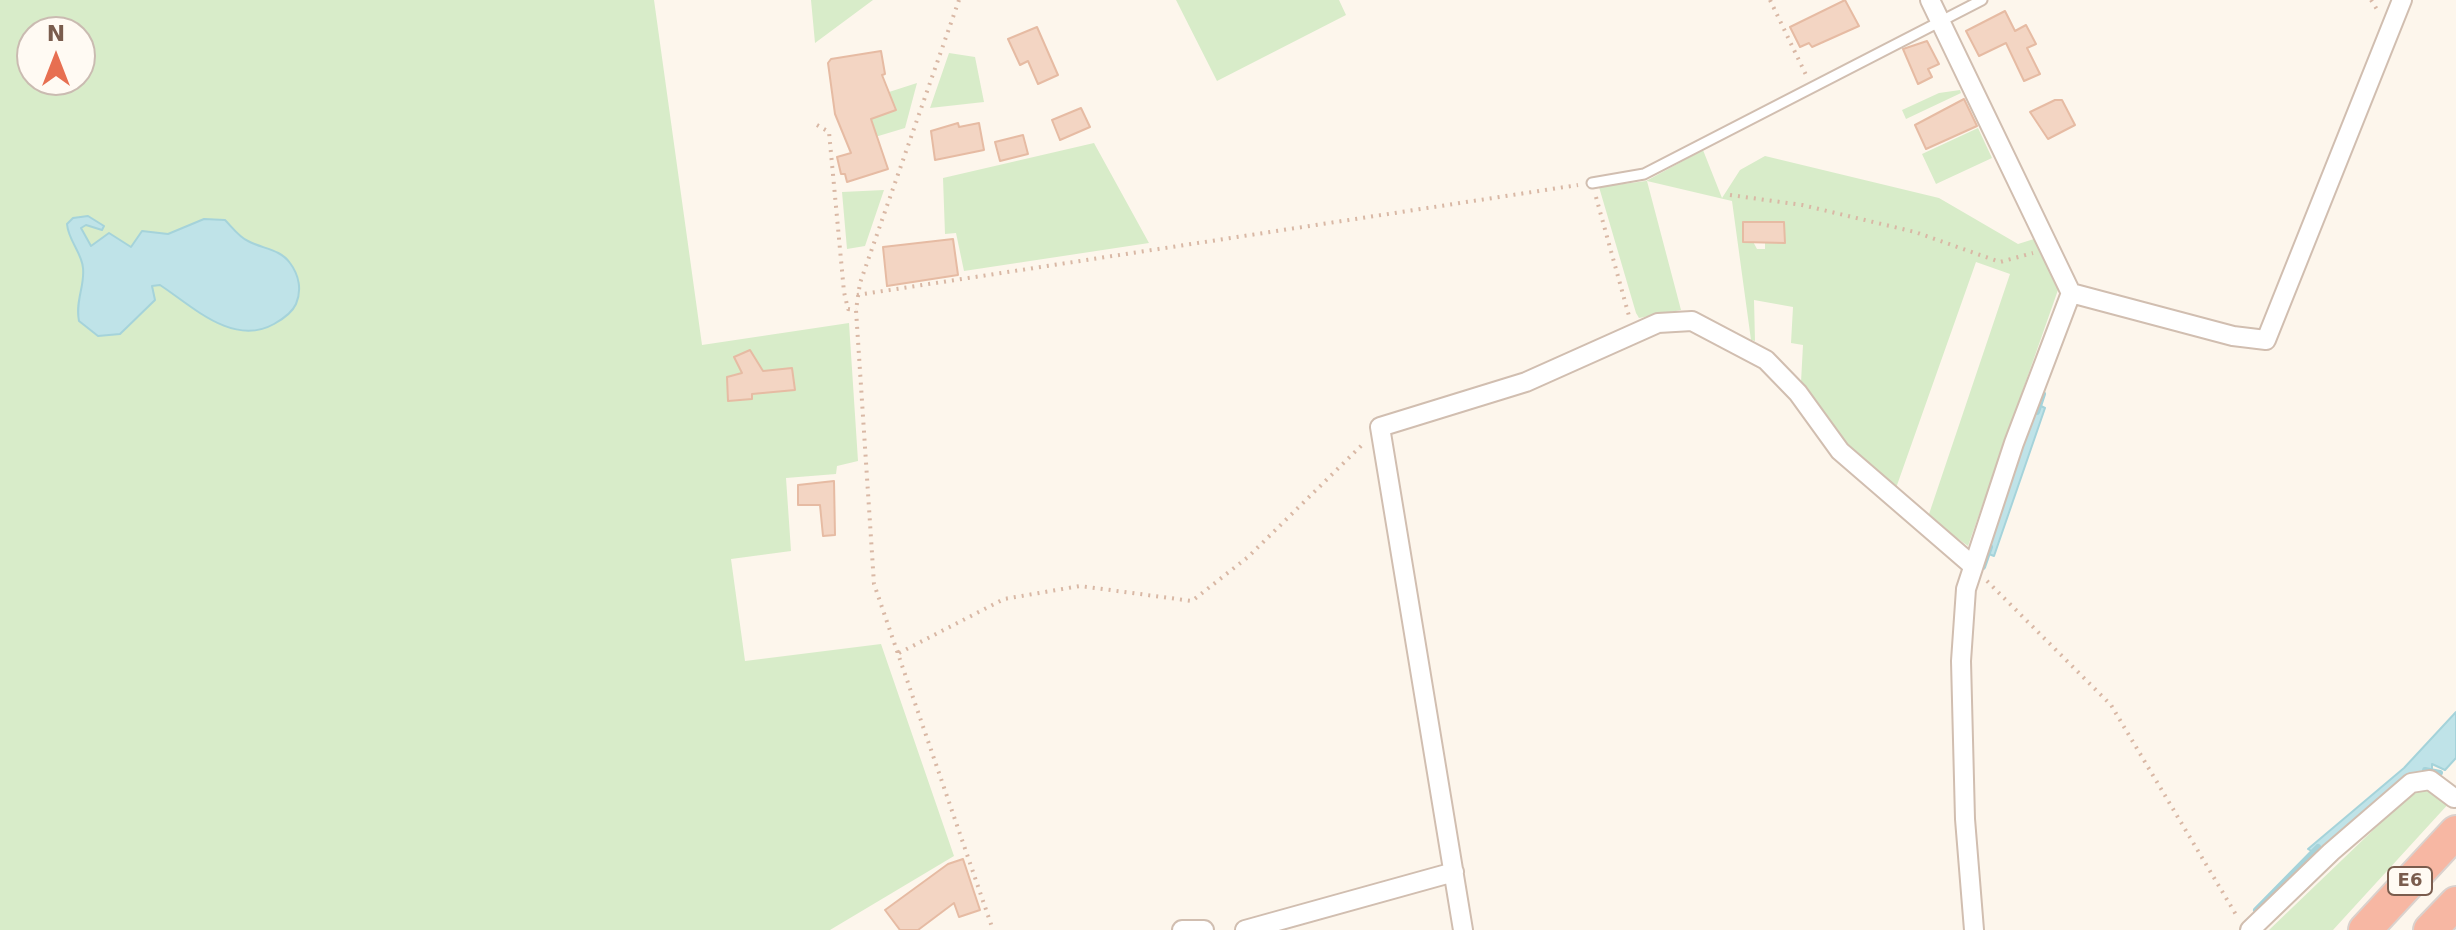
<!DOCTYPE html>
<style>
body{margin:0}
#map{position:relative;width:2456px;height:930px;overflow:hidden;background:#fdf6ec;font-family:"DejaVu Sans",sans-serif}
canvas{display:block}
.north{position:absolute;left:16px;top:16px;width:80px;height:80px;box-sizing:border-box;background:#fffaf3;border:2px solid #cabbb1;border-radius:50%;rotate:0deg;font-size:22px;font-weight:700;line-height:32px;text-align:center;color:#7a5c4d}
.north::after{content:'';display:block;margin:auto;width:28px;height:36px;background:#e76f51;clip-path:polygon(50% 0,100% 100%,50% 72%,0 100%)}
</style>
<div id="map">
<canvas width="2456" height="930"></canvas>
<div class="north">N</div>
</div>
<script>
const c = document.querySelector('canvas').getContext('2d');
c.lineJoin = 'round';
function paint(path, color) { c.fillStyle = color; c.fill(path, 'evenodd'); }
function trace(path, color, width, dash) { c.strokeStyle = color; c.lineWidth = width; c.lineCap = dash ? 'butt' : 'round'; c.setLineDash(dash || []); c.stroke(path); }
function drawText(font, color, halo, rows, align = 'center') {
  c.font = font + ' "DejaVu Sans",sans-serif'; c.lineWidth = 7; c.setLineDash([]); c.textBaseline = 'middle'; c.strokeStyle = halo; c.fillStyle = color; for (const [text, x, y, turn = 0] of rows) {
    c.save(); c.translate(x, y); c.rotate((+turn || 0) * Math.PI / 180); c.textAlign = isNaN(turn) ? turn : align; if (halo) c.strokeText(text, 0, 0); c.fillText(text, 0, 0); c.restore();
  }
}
paint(new Path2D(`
 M0,0h654l48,345 147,-22 9,138 -21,5 -1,8 -50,4 5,73 -60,8 14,102 136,-17 73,212 -124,74h-830zM32,32h48v48h-48z
 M811,0h62l-58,43z
 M1176,0h163l7,15 -129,66z
 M949,53l26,4 9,45 -54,6z
 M917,83l-12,45 -30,9 -14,-36z
 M1960,90l1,3 -55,26 -4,-9 37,-17z
 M1978,128l14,30 -56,26 -14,-30z
 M1094,143l55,100 -185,28 -8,-38 -11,1 -2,-56z
 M1703,150l19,48 18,-28 25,-14 174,42 79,46 16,-5 24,51 -90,256 -40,-29 82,-243 -34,-12 -80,226 -46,-40 -49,-66 2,-37 -12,-2 2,-36 -39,-7 1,41 -4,-1 -19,-139 -85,-20 34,129 -42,8 -3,-5 -37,-126 47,-6zM1784,222v21h-19v6h-8l-14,-26z
 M884,190l-19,56 -18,3 -5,-57z
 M2417,788h11l23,13 -118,129h-64z`), '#d8ecc9');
const water = new Path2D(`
 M88,216l16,10 -2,4 -16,-5 -5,3 10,18 18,-13 22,14 11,-16 26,3 36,-15 21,1c7,7 14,17 23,21 15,8 32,8 42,22 9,12 12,27 6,41 -4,9 -13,15 -22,20 -41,23 -82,-18 -114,-39l-8,1 3,14 -35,34 -22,2 -19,-15c-4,-20 6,-35 4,-53 -1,-15 -15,-28 -16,-44l6,-6z
 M2033,402l12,6 -51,148 -13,-5z
 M2456,712v46l-11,12 -13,-6v10l-114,81 -10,-6 96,-81z`);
paint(water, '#bfe3e8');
trace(water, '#a5d3da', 2);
trace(new Path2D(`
 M2037,412l6,-18
 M1983,567l7,-20
 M2425,770l15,3
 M2256,910l62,-63`), '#a5d3da', 6);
const building = new Path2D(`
 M1845,0l14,26 -47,21 -3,-4 -9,4 -10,-20z
 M2005,11l10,20 11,-6 10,19 -9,4 13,26 -16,7 -18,-38 -27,13 -13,-25z
 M1037,27l21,48 -20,9 -10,-23 -8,4 -12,-26z
 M1927,41l12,23 -11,5 4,8 -14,7 -15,-35z
 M881,51l4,23 -3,1 14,35 -25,9 17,50 -41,13 -2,-8h-4l-4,-17 14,-4 -16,-39 -7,-51 3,-4z
 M1964,99l13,27 -51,23 -11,-24z
 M2055,100h7l13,25 -27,14 -18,-27z
 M1081,108l9,19 -30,13 -8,-20z
 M958,123l1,4 20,-4 5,27 -49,10 -4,-29z
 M1023,135l5,19 -28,7 -5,-19z
 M1743,222h41l1,21 -42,-1z
 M953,239l5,36 -71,11 -4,-39z
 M750,350l13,21 29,-3 3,22 -43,4v5l-24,2 -1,-24 15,-4 -8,-16z
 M834,481l1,54 -12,1 -3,-31h-22v-20z
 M963,859l17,51 -21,7 -5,-14 -36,27h-18l-15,-20 63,-46z`);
paint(building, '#f3d5c3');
trace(building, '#e6bba3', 2);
const service = new Path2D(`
 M1592,183l52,-9 338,-174`);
const minor = new Path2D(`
 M1930,0l141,293 -57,150 -48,146 -5,72 4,158 9,111
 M2071,293l162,43 33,4 136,-340
 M1182,930h22
 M1245,930l209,-58
 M1463,930l-83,-503 146,-45 132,-59 34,-2 74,39 32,33 42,58 132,114
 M2250,930l81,-78 80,-69 19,-3 24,18`);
const motorway = new Path2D(`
 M2365,930l91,-98
 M2430,930l26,-27`);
trace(service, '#d1beb0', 13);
trace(minor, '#d1beb0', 22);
trace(motorway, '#dad1cd', 36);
trace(new Path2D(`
 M959,0l-99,283 -4,27 18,274 119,346
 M1770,0l37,77
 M2371,0l7,11
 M817,125l12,7 15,160 4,17 8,1
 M1730,195l72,10 113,27 85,30 33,-9
 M1596,197l33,119
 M857,295l721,-110
 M1987,581l124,124 127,213
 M899,653l105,-54 76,-13 112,15 56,-44 116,-114`), '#d9b8a5', 4, [2, 6]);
trace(service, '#fff', 9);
trace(minor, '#fff', 18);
trace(motorway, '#f7b7a3', 32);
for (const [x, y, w] of [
 [2410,881,44]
]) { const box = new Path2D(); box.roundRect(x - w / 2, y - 14, w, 28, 6); c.fillStyle = '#fffaf3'; c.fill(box); trace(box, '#7a5c4d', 2); }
drawText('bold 18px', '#7a5c4d', null, [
 ["E6",2410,881]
]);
</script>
